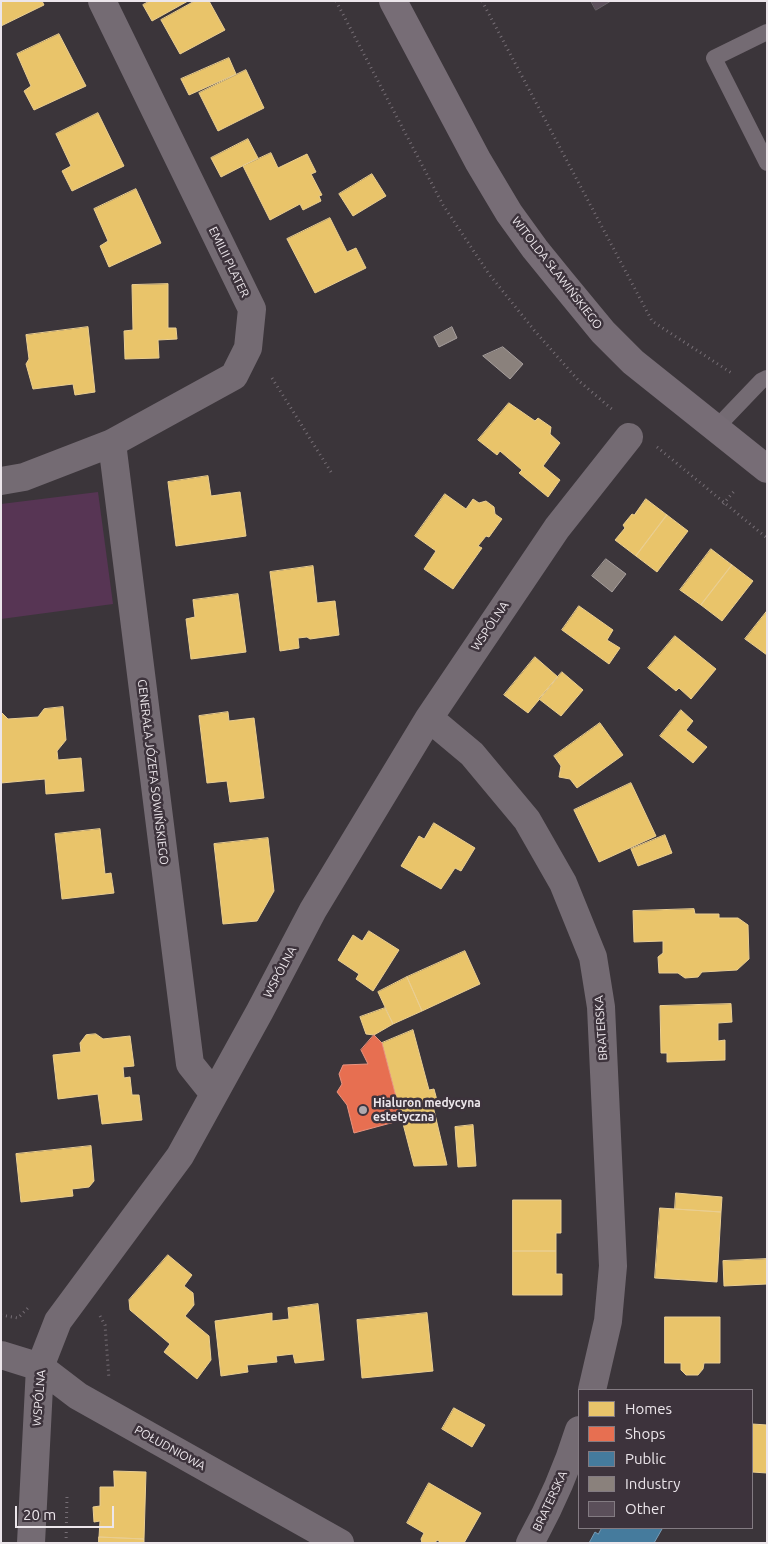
<!DOCTYPE html>
<meta charset="utf-8">
<style>
body{margin:0}
#map{position:relative;width:768px;height:1544px;overflow:hidden;background:#3b353a;font-family:Ubuntu,sans-serif}
canvas{display:block}
.frame{position:absolute;inset:0;border:2px solid #ece6eb;pointer-events:none}
.legend{position:absolute;left:578px;top:1389px;width:175px;height:140px;box-sizing:border-box;background:#3d333c;border:1px solid #837b82;margin:0;padding:6px 9px;list-style:none;font-size:15px;color:#ece6eb}
.legend li{display:flex;align-items:center;gap:10px;height:25px}
.legend b{width:25px;border:1px solid #837b82}
.scale{position:absolute;left:15px;top:1506px;width:99px;height:22px;box-sizing:border-box;border:2px solid #ece6eb;border-top:0;padding-left:6px;font-size:15px;line-height:18px;white-space:nowrap;color:#ece6eb;-webkit-text-stroke:4px #3d333c;paint-order:stroke}
</style>
<div id="map">
<canvas width="768" height="1544"></canvas>
<div class="frame"></div>
<ul class="legend">
<li><b style="height:14px;background:#e9c46a"></b>Homes</li>
<li><b style="height:14px;background:#e76f51"></b>Shops</li>
<li><b style="height:14px;background:#457b9d"></b>Public</li>
<li><b style="height:14px;background:#8a817c"></b>Industry</li>
<li><b style="height:14px;background:#5b4f5a"></b>Other</li>
</ul>
<div class="scale">20 m</div>
</div>
<script>
const c = document.querySelector('canvas').getContext('2d');
c.lineJoin = 'round';
function paint(path, color) { c.fillStyle = color; c.fill(path, 'evenodd'); }
function trace(path, color, width, dash) { c.strokeStyle = color; c.lineWidth = width; c.lineCap = dash ? 'butt' : 'round'; c.setLineDash(dash || []); c.stroke(path); }
function drawText(font, color, halo, rows, align = 'center') {
  c.font = font + ' Ubuntu,sans-serif'; c.lineWidth = 5; c.setLineDash([]); c.textBaseline = 'middle'; c.strokeStyle = halo; c.fillStyle = color; for (const [text, x, y, turn = 0] of rows) {
    c.save(); c.translate(x, y); c.rotate((+turn || 0) * Math.PI / 180); c.textAlign = isNaN(turn) ? turn : align; if (halo) c.strokeText(text, 0, 0); c.fillText(text, 0, 0); c.restore();
  }
}
paint(new Path2D(`
 M98,492l15,112 -112,15v-115z`), '#573554');
const homes = new Path2D(`
 M1,1h41l2,4 -43,21z
 M150,1h38l-36,20 -9,-16z
 M195,1h14l16,29 -45,24 -19,-34z
 M59,34l27,52 -52,24 -10,-19 7,-5 -14,-32z
 M229,58l7,16 -47,21 -8,-16z
 M246,70l18,38 -46,23 -19,-38z
 M98,113l26,53 -52,25 -10,-20 9,-5 -15,-32z
 M248,139l10,19 -37,19 -10,-19z
 M271,153l7,15 29,-14 9,18 -5,2 11,21 -3,1 2,5 -18,9 -3,-6 -30,16 -27,-54z
 M372,174l14,22 -33,20 -14,-22z
 M136,189l25,54 -52,24 -9,-21 8,-5 -14,-32z
 M330,218l17,34 9,-4 10,20 -51,25 -28,-54z
 M168,284v44h8l1,11 -19,1 1,18 -34,1 -1,-28 9,-1 -1,-45z
 M88,327l7,65 -20,3 -2,-11 -40,5 -7,-25 3,-5 -3,-24z
 M509,403l26,18 3,-3 13,9 -1,7 10,9 -17,23 17,14 -12,17 -29,-24 3,-3 -22,-19 -3,4 -19,-15z
 M208,476l3,20 29,-4 6,44 -70,10 -8,-64z
 M445,494l21,15 7,-10 6,4 7,-2 8,6 1,7 7,5 -13,18 -3,-1 -8,10 4,2 -29,41 -29,-20 12,-18 -21,-15z
 M646,499l21,16 -31,41 -21,-16 10,-12 -2,-3 9,-11 2,1z
 M667,515l21,16 -31,41 -21,-16z
 M711,549l21,16 -31,40 -21,-15z
 M732,565l21,16 -31,40 -21,-16z
 M313,566l4,37 18,-2 4,34 -29,4 -3,-2 -9,1 1,10 -19,3 -10,-79z
 M238,594l8,58 -55,7 -5,-40 9,-2 -2,-17z
 M579,606l34,24 -6,10 13,8 -11,16 -47,-34z
 M767,611v44l-22,-16z
 M675,636l41,33 -25,30 -12,-11 -3,3 -28,-23z
 M535,657l23,20 -30,36 -24,-18z
 M562,672l21,18 -22,26 -22,-17z
 M63,707l3,33 -9,11 1,9 23,-2 3,33 -38,3 -1,-15 -44,4v-71l7,7 30,-2 6,-8z
 M681,710l12,11 -7,9 21,17 -14,16 -33,-27z
 M228,712l1,9 25,-3 10,80 -34,4 -3,-21 -20,2 -8,-67z
 M600,723l23,32 -46,33 -7,-9 -11,-2 2,-11 -7,-10z
 M631,783l25,53 -57,26 -25,-52z
 M434,823l41,25 -14,23 -6,-3 -14,21 -40,-23 18,-30 5,3z
 M100,829l5,45 6,-1 3,20 -52,6 -7,-65z
 M665,835l7,18 -34,13 -7,-17z
 M268,838l6,53 -17,30 -34,3 -9,-80z
 M694,909l1,5h24v4h19l10,7 1,34 -12,11 -35,2 -4,5 -13,1 -7,-5h-19l-1,-16 5,-4v-12l-29,1 -1,-31z
 M369,931l30,19 -26,41 -17,-12 3,-5 -21,-14 15,-25 9,6z
 M465,951l15,33 -58,27 -15,-34z
 M407,977l15,34 -29,13 -15,-32z
 M731,1004l1,18 -14,1v18l7,-1v20l-58,2v-9h-6l-1,-47z
 M385,1008l8,16 -19,11 -8,-1 -6,-17z
 M413,1030l16,60 5,-1 4,15 -5,2 14,59 -33,1 -32,-123z
 M96,1034l7,5 27,-3 4,30 -11,1 1,11 6,-1 2,18h7l3,25 -40,4 -4,-30 -40,5 -5,-44 28,-3 -1,-9 6,-8z
 M473,1125l3,41 -18,1 -3,-40z
 M91,1146l3,35 -5,6 -17,2 1,7 -52,6 -5,-48z
 M676,1193l46,4 -1,15 -46,-3z
 M513,1200h48v33h-5v18h-43z
 M660,1208l61,4 -4,70 -62,-4z
 M513,1251h43v23h6v21h-49z
 M168,1255l24,20 -8,11 9,7 1,12 -9,11 24,20 2,24 -14,19 -33,-27 6,-8 -40,-34 -1,-10z
 M767,1259v25l-43,2 -1,-25z
 M318,1304l6,56 -29,3 -2,-9 -17,2 1,6 -30,3 1,7 -27,4 -6,-55 57,-8v8l17,-2 -1,-11z
 M427,1313l6,58 -71,7 -5,-58z
 M665,1317h55v46h-16l-1,6 -5,6h-12l-5,-5v-7h-16z
 M454,1408l31,17 -13,22 -30,-18z
 M752,1424l15,1v48l-15,-1z
 M114,1471l32,1 -2,67 -45,-2 1,-16 -6,1 -1,-15 7,-1v-19h14z
 M429,1483l52,30 -17,30h-22l-5,-3 -2,3h-13l-1,-4 3,-6 -17,-10z
 M99,1537l45,2v4h-45z`);
paint(homes, '#e9c46a');
trace(homes, '#eace91', 1);
const shops = new Path2D(`
 M374,1035l8,8 20,77 -48,13 -7,-28 -10,-13 5,-8 -3,-10 4,-9 25,-1 -7,-14z`);
paint(shops, '#e76f51');
trace(shops, '#e8937f', 1);
const public = new Path2D(`
 M602,1528h58l2,1 -8,14h-65l6,-11 3,2z`);
paint(public, '#457b9d');
trace(public, '#779bb4', 1);
const industry = new Path2D(`
 M452,327l5,11 -18,9 -5,-10z
 M503,347l20,17 -13,15 -27,-23z
 M606,559l20,15 -14,18 -20,-16z`);
paint(industry, '#8a817c');
trace(industry, '#a79f9d', 1);
const building = new Path2D(`
 M591,1h20l-15,9z`);
paint(building, '#5b4f5a');
trace(building, '#666165', 1);
trace(new Path2D(`
 M336,1l107,204 46,69 45,56 45,51 35,30
 M482,1l170,320 81,53
 M272,378l59,94
 M657,447l110,91
 M723,504l13,-15
 M1,1315l17,3 12,-12
 M100,1316l5,9 4,54
 M66,1543l1,-47`), '#766e75', 3, [1, 4]);
trace(new Path2D(`
 M767,32l-53,26 53,105
 M716,428l45,-47 6,-3`), '#746b73', 16);
trace(new Path2D(`
 M112,443l78,621 24,30
 M1,481l23,-4 88,-34 122,-67 14,-28 4,-39 -150,-308
 M429,718l43,36 55,66 36,63 30,74 8,50 12,259 -5,55 -16,69
 M1,1355l39,12 38,29 262,147
 M31,1543l9,-176 18,-46 122,-165 80,-145 53,-101 116,-192 128,-190 72,-91
 M530,1543c20,-36 37,-74 49,-113`), '#746b73', 28);
trace(new Path2D(`
 M393,1l85,160 31,52 26,36 26,32 42,51 30,30 134,107`), '#776d76', 28);
for (const [x, y, r, color] of [
 [363,1110,5,"#aea8ad"]
]) { const dot = new Path2D(); dot.arc(x, y, r, 0, 2 * Math.PI); c.fillStyle = color; c.fill(dot); trace(dot, '#3d333c', 2); }
drawText('12px', '#ece6eb', '#3d333c', [
 ["EMILII PLATER",229,262,64],
 ["WITOLDA SŁAWIŃSKIEGO",557,273,52],
 ["WSPÓLNA",490,626,-56],
 ["GENERAŁA JÓZEFA SOWIŃSKIEGO",153,772,83],
 ["WSPÓLNA",280,972,-62],
 ["BRATERSKA",601,1028,-94],
 ["WSPÓLNA",39,1398,-85],
 ["POŁUDNIOWA",170,1448,29],
 ["BRATERSKA",550,1501,-65]
]);
drawText('bold 12px', '#ece6eb', '#3d333c', [
 ["Hialuron medycyna",373,1103],
 ["estetyczna",373,1117]
], 'left');
</script>
